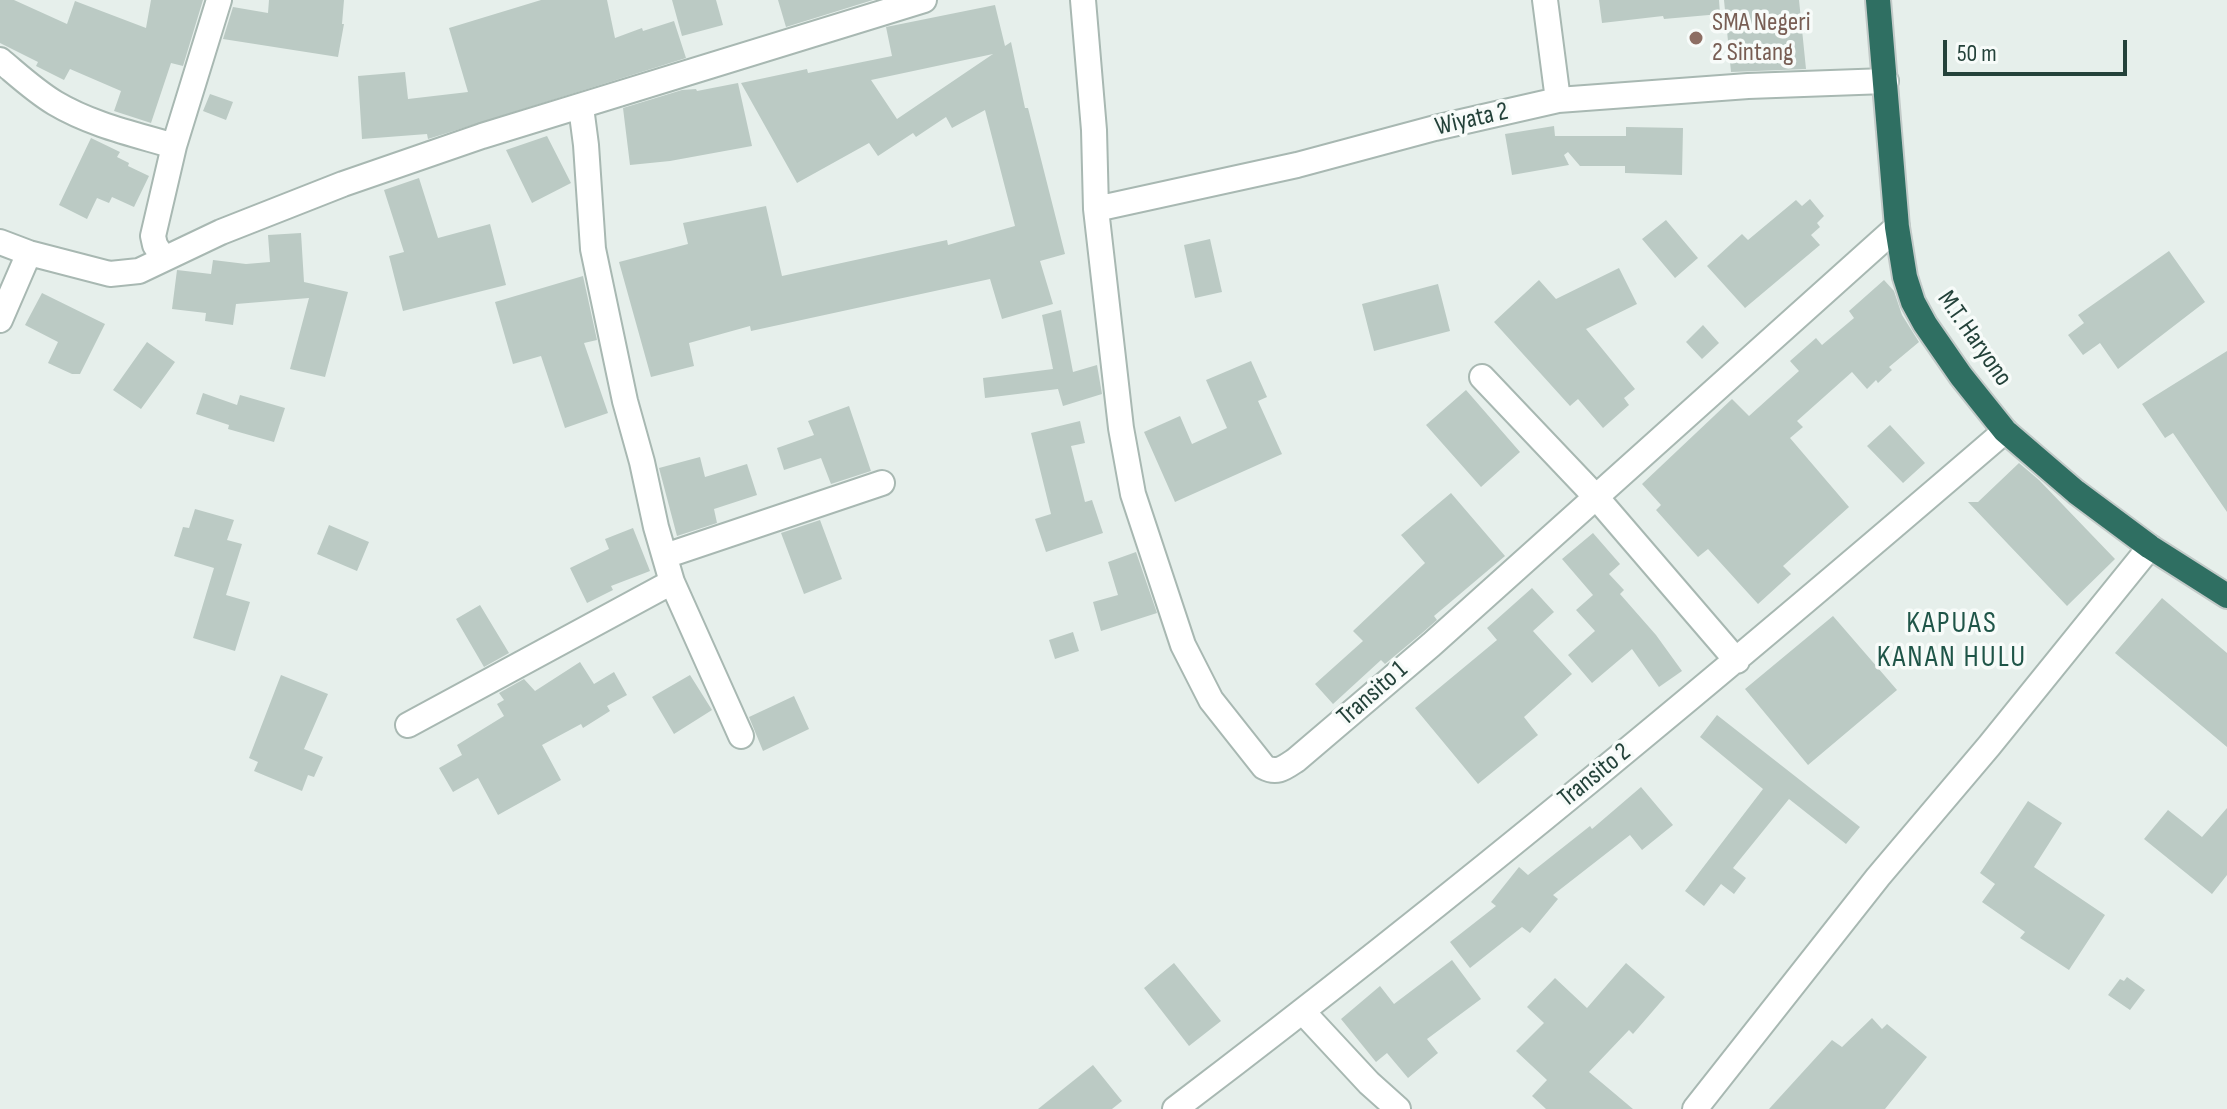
<!DOCTYPE html>
<style>
body{margin:0}
#map{position:relative;width:2227px;height:1109px;overflow:hidden;background:#e6efeb;font-family:"Sofia Sans Condensed",sans-serif}
canvas{display:block}
.scale{position:absolute;left:1943px;top:40px;width:184px;height:36px;box-sizing:border-box;border:4px solid #24423a;border-top:0;padding-left:10px;font-size:24px;line-height:28px;white-space:nowrap;color:#24423a;-webkit-text-stroke:6px #f7fbf9;paint-order:stroke}
</style>
<div id="map">
<canvas width="2227" height="1109"></canvas>
<div class="scale">50 m</div>
</div>
<script>
const c = document.querySelector('canvas').getContext('2d');
c.lineJoin = 'round';
function paint(path, color) { c.fillStyle = color; c.fill(path, 'evenodd'); }
function trace(path, color, width, dash) { c.strokeStyle = color; c.lineWidth = width; c.lineCap = dash ? 'butt' : 'round'; c.setLineDash(dash || []); c.stroke(path); }
function drawText(font, color, halo, rows, align = 'center') {
  c.font = font + ' "Sofia Sans Condensed",sans-serif'; c.lineWidth = 7; c.setLineDash([]); c.textBaseline = 'middle'; c.strokeStyle = halo; c.fillStyle = color; for (const [text, x, y, turn = 0] of rows) {
    c.save(); c.translate(x, y); c.rotate((+turn || 0) * Math.PI / 180); c.textAlign = isNaN(turn) ? turn : align; if (halo) c.strokeText(text, 0, 0); c.fillText(text, 0, 0); c.restore();
  }
}
paint(new Path2D(`
 M0,0h14l53,24 8,-23 71,27 5,-28h52l-20,66 -12,-3 -20,60 -37,-12 7,-20 -51,-22 -6,11 -28,-14 2,-4 -38,-19z
 M269,0h75l-2,24h2l-6,33 -115,-18 10,-32 35,6z
 M541,0h66l8,38 27,-10 1,3 31,-10 12,37 -258,81 -1,-5 -65,5 -4,-63 47,-4 3,27 60,-7 -19,-64z
 M672,0h44l7,25 -41,11z
 M778,0h95l-87,27z
 M1599,0h120l1,14 -56,5 -1,-3 -61,7z
 M1724,0h75l7,69 -75,3z
 M995,5l10,41 6,-4 14,66h3l37,146 -25,7 13,43 -51,15 -12,-40 -239,52 -1,-5 -61,17 5,23 -43,11 -32,-115 69,-18 -5,-21 83,-17 16,70 165,-36 1,5 67,-19 -30,-116 -33,18 -6,-11 -30,20 -3,-4 -35,23 -9,-13 -72,40 -56,-100 66,-14 1,4 84,-17 -6,-29zM993,54l-96,65 -26,-39z
 M738,83l14,63 -82,15 -40,4 -7,-57 59,-18 14,-1 1,2z
 M210,94l23,8 -7,18 -23,-9z
 M1554,126l1,10h71v-9l57,1 -1,47 -57,-2v-7h-45l-12,-14 -4,3 5,10 -57,10 -7,-41z
 M547,136l24,47 -39,20 -26,-53z
 M91,138l29,14 -3,5 12,6 -1,3 21,10 -15,31 -22,-10 -3,6 -12,-5 -10,21 -28,-14z
 M419,178l19,60 52,-14 16,61 -103,26 -14,-55 15,-4 -20,-62z
 M1810,199l14,17 -7,7 3,4 -9,8 9,10 -75,63 -38,-42 35,-32 6,6 48,-40 6,6z
 M1666,220l32,38 -23,20 -33,-39z
 M301,233l3,49 44,10 -23,85 -35,-8 19,-71 -73,6 -3,21 -28,-4 1,-8 -34,-4 5,-39 34,4 2,-14 33,4 24,-2 -2,-27z
 M1210,239l12,53 -27,6 -11,-53z
 M2169,251l36,51 -87,67 -18,-26 -17,12 -15,-20 16,-12 -6,-8z
 M1619,268l18,36 -51,25 49,60 -11,9 5,7 -26,23 -25,-29 -8,7 -76,-84 45,-42 17,19z
 M583,276l14,64 -13,3 24,70 -43,15 -24,-72 -28,8 -18,-62z
 M1884,280l10,11 8,24 17,27 -30,25 3,3 -14,13 -2,-3 -9,9 -15,-17 -55,49 6,6 -13,11 59,69 -66,59 8,8 -33,30 -50,-55 -10,8 -42,-47 5,-5 -19,-21 90,-85 17,17 50,-45 -9,-10 26,-23 6,7 32,-27 -5,-7z
 M1438,284l12,47 -76,20 -12,-47z
 M42,293l63,31 -25,50h-8l-24,-11 10,-21 -33,-17z
 M1061,310l12,62 24,-7 5,29 -39,12 -5,-17 -73,9 -2,-20 70,-9 -11,-54z
 M1703,325l16,18 -17,16 -16,-17z
 M147,342l28,20 -34,47 -28,-19z
 M2227,351v161l-54,-79 -8,5 -23,-34z
 M1251,361l16,36 -9,4 24,53 -107,48 -31,-70 36,-16 12,28 35,-16 -21,-48z
 M1466,390l54,62 -39,35 -55,-62z
 M203,393l34,12 3,-10 45,13 -11,34 -46,-13 1,-4 -33,-11z
 M849,406l22,65 -40,13 -10,-26 -37,12 -7,-22 37,-13 -6,-14z
 M1080,421l5,22 -14,3 14,56 7,-2 11,33 -57,19 -11,-33 16,-5 -20,-81z
 M1890,425l35,38 -22,20 -36,-37z
 M700,457l5,20 42,-13 10,31 -43,14 3,14 -40,13 -18,-68z
 M2019,463l20,17 76,79 -48,47 -99,-104h10z
 M1451,493l54,63 -71,60 3,4 -16,14 -36,30 -4,-4 -48,44 -18,-20 48,-43 -10,-10 72,-68 -24,-28z
 M195,509l39,11 -7,20 15,4 -16,51 24,7 -15,49 -42,-13 21,-70 -40,-12 9,-29 6,1z
 M820,520l22,59 -38,15 -23,-61z
 M329,525l40,17 -12,29 -40,-17z
 M633,528l17,43 -39,15 2,4 -26,13 -17,-35 39,-19 -4,-10z
 M1593,533l27,31 -11,10 15,16 -4,4 36,41 26,36 -23,16 -27,-38 -40,34 -24,-28 27,-24 -19,-21 17,-15 -31,-36z
 M1136,552l21,61 -56,18 -8,-29 25,-7 -10,-33z
 M1532,588l22,24 -21,19 39,43 -48,43 14,18 -60,49 -63,-76 82,-68 -10,-12z
 M2162,598l65,55v94l-112,-94z
 M480,605l29,48 -25,14 -28,-48z
 M1833,616l64,74 -89,75 -63,-76z
 M1073,632l6,19 -24,8 -6,-19z
 M580,662l14,22 20,-12 13,23 -20,11 3,5 -27,17 -2,-4 -39,21 19,35 -63,35 -20,-37 -25,14 -14,-24 23,-13 -5,-10 47,-29 -7,-12 7,-4 -5,-7 25,-14 11,12z
 M281,675l47,19 -24,55 19,8 -9,20 -6,-2 -6,16 -48,-20 4,-9 -9,-4z
 M690,675l22,35 -38,24 -22,-37z
 M794,696l15,33 -46,22 -14,-34z
 M1717,715l143,112 -14,17 -57,-45 -56,69 13,10 -12,16 -13,-10 -17,22 -19,-15 78,-102 -63,-52z
 M1641,787l32,38 -31,25 -12,-15 -77,60 5,4 -28,34 -8,-6 -52,41 -20,-26 46,-36 -5,-4 28,-35 9,8 62,-49 2,3z
 M2028,801l34,22 -28,44 71,48 -36,55 -49,-32 5,-6 -43,-30 13,-18 -15,-11z
 M2227,808v67l-15,19 -68,-55 24,-29 34,27z
 M1452,960l29,39 -54,40 11,14 -30,25 -21,-25 -11,9 -35,-43 39,-33 14,18z
 M1174,963l47,58 -32,25 -45,-58z
 M1626,963l39,34 -32,37 -4,-4 -40,42 44,37h-87l-14,-13 15,-16 -31,-29 28,-28 -17,-16 28,-29 32,30z
 M2127,977l18,13 -15,20 -22,-15 12,-16 4,2z
 M1872,1018l10,11 5,-5 40,33 -42,52h-116l63,-69 10,7z
 M1093,1065l29,36 -10,8h-74z`), '#bbcac4');
const minor = new Path2D(`
 M1083,0l11,130 2,79
 M1545,0l13,100
 M0,60c18,15 35,31 55,43 37,22 79,31 119,43
 M1886,81l-138,5 -190,14 -123,28 -138,37 -201,44 25,219 12,66 50,151 28,55 53,67c13,7 20,1 32,-7l135,-115 466,-418
 M581,107l5,38 7,104 32,152 17,61 14,65 16,55 69,154
 M0,242l29,11 81,21 29,-3 82,-39 122,-48 139,-48 442,-136
 M164,259l-9,-14 -2,-9 21,-90 45,-146
 M0,320l29,-67
 M1482,377l114,120 141,164
 M665,556l217,-73
 M408,725l264,-143
 M1303,1012l66,71 29,26
 M1175,1109c285,-216 559,-445 830,-678
 M1695,1109l183,-232 111,-131 161,-199`);
const highway = new Path2D(`
 M1878,0l19,227 8,50 8,25 12,22 36,52 44,55 71,61 74,55 77,49`);
trace(minor, '#a8b8b2', 28);
trace(highway, '#c2cac8', 28);
trace(minor, '#fff', 24);
trace(highway, '#2f6f62', 24);
for (const [x, y, r, color] of [
 [1696,38,8,"#8d6e63"]
]) { const dot = new Path2D(); dot.arc(x, y, r, 0, 2 * Math.PI); c.fillStyle = color; c.fill(dot); trace(dot, '#f7fbf9', 3); }
drawText('26px', '#785e54', '#f7fbf9', [
 ["SMA Negeri",1712,23],
 ["2 Sintang",1712,53]
], 'left');
drawText('26px', '#24423a', '#f7fbf9', [
 ["Wiyata 2",1472,120,-13],
 ["M.T. Haryono",1974,339,55],
 ["Transito 1",1373,694,-41],
 ["Transito 2",1595,776,-39]
]);
c.letterSpacing = '2px';
drawText('30px', '#1f5548', '#f7fbf9', [
 ["KAPUAS",1952,624],
 ["KANAN HULU",1952,658]
]);
c.letterSpacing = '0px';
</script>
